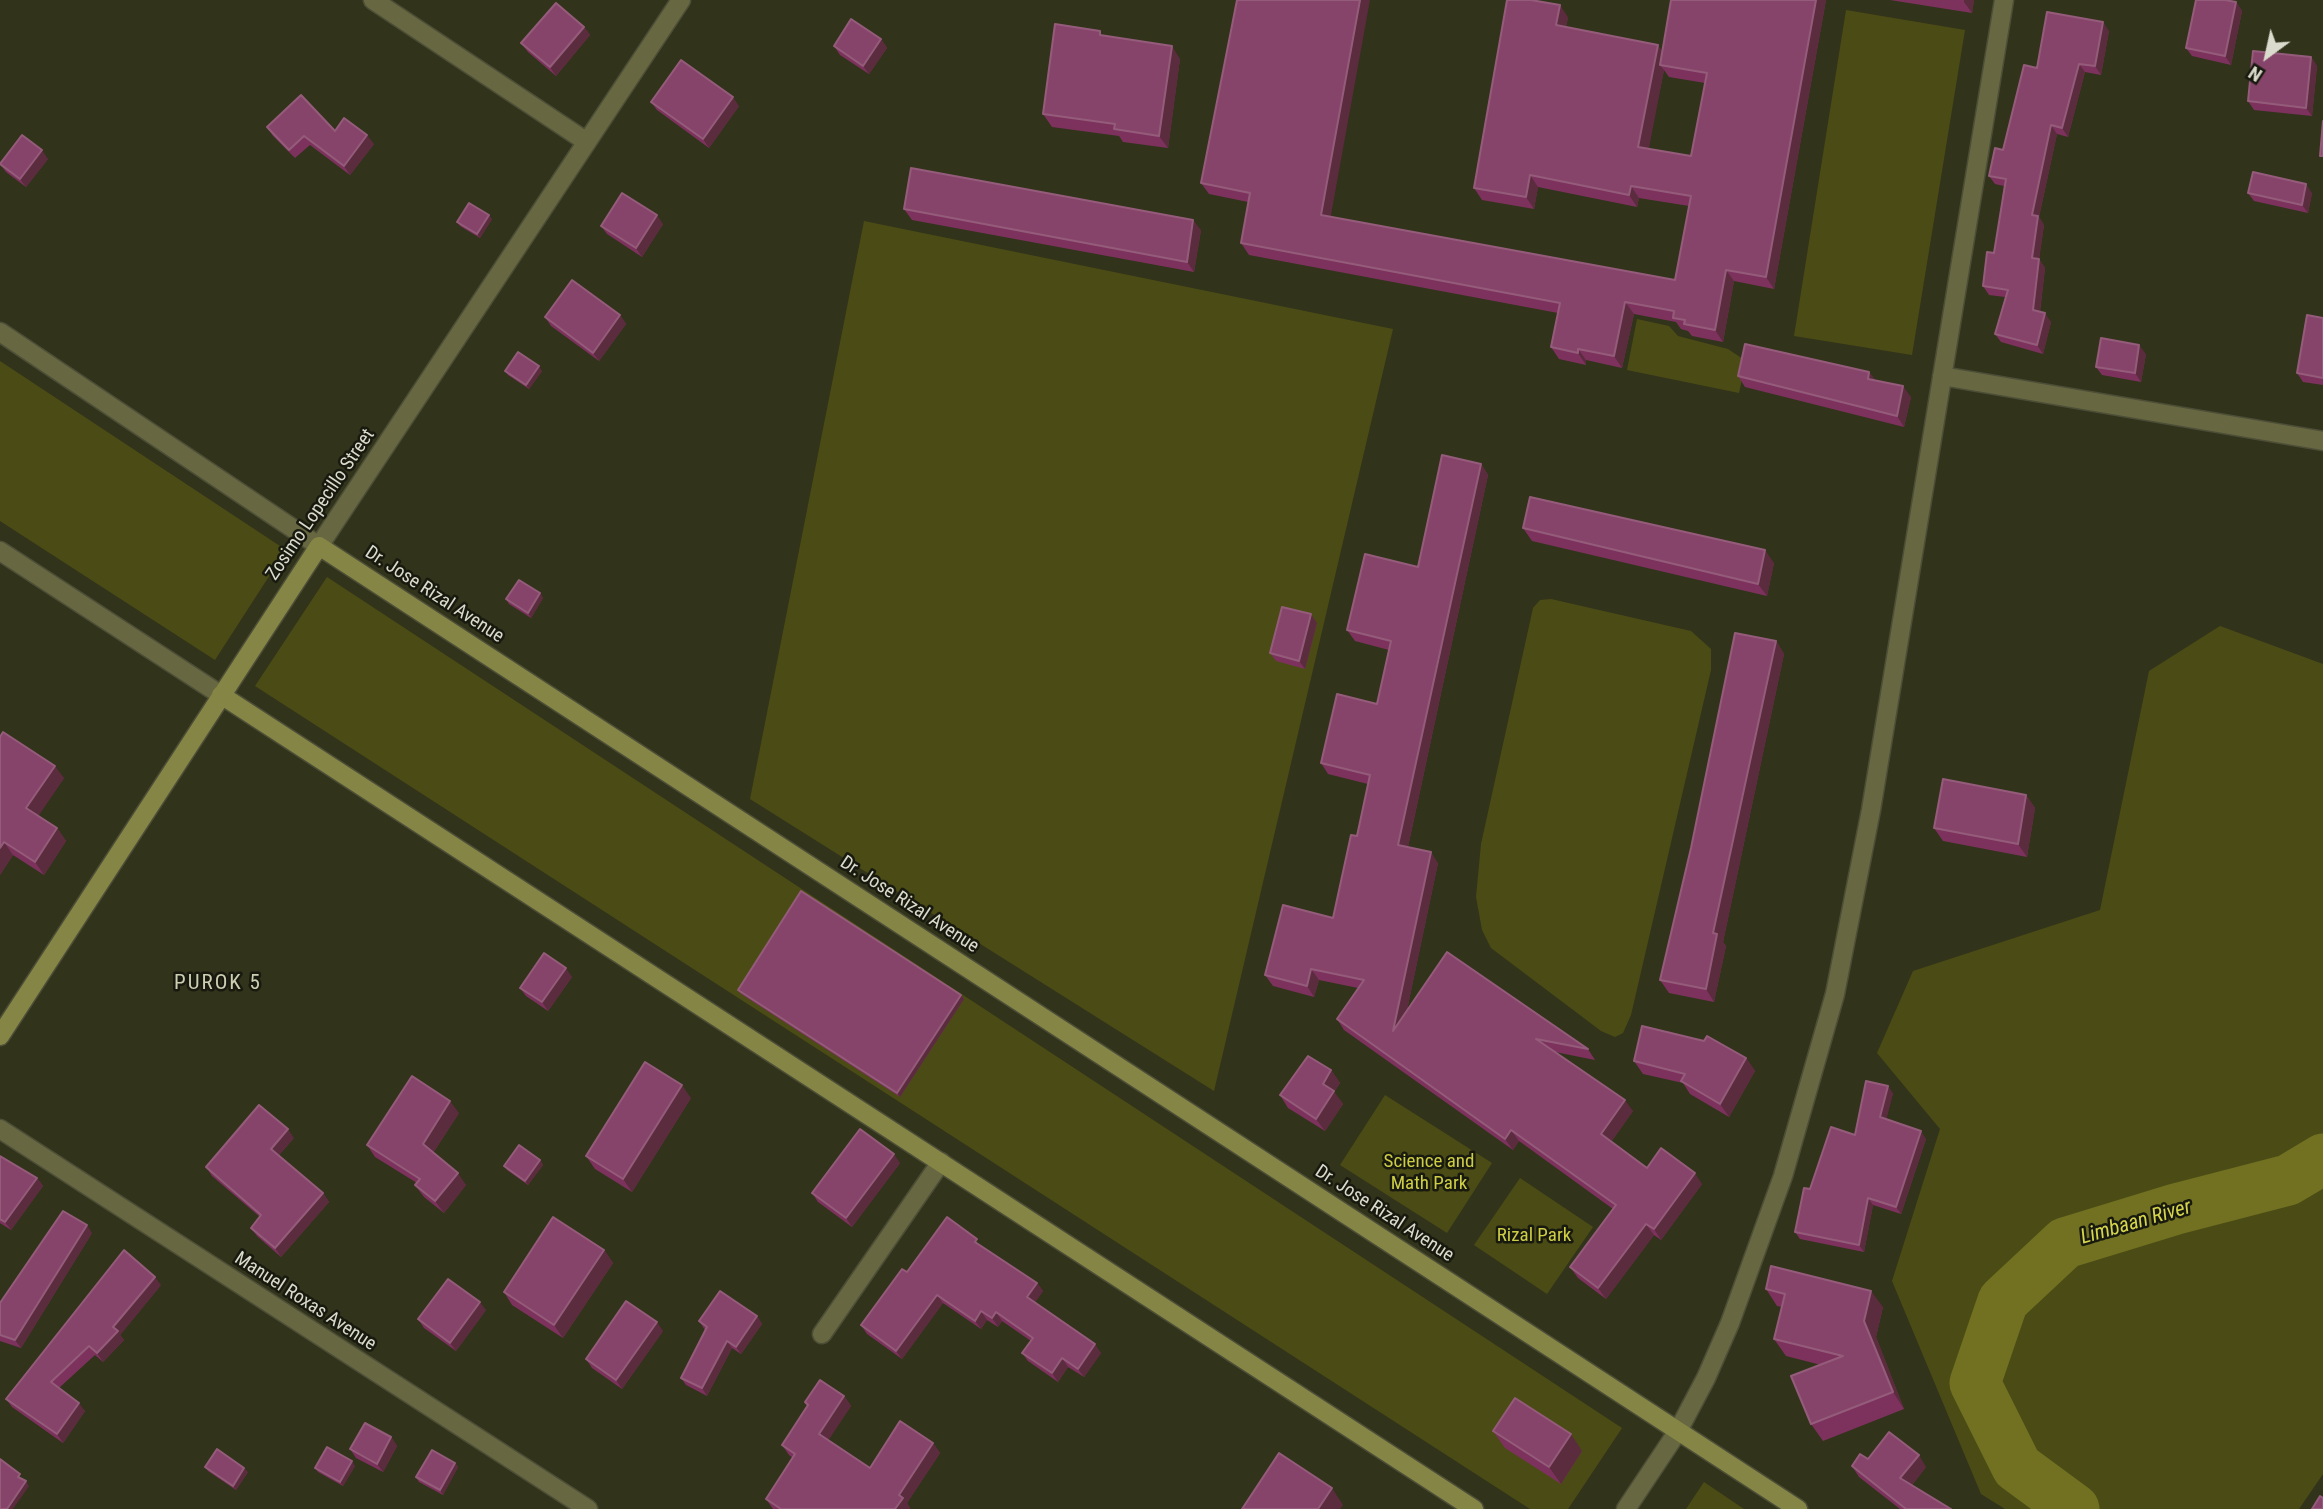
<!DOCTYPE html>
<style>
body{margin:0}
#map{position:relative;width:2323px;height:1509px;overflow:hidden;background:#32331b;font-family:"Roboto Condensed",sans-serif}
canvas{display:block}
.north{position:absolute;left:2232px;top:21px;width:70px;height:70px;-webkit-text-stroke:5px #191a0f;paint-order:stroke;rotate:213deg;font-size:19px;font-weight:700;line-height:28px;text-align:center;color:#dbdbcd}
.north::after{content:'';display:block;margin:auto;width:24px;height:32px;background:#dbdbcd;clip-path:polygon(50% 0,100% 100%,50% 72%,0 100%)}
</style>
<div id="map">
<canvas width="2323" height="1509"></canvas>
<div class="north">N</div>
</div>
<script>
const c = document.querySelector('canvas').getContext('2d');
c.lineJoin = 'round';
function paint(path, color) { c.fillStyle = color; c.fill(path, 'evenodd'); }
function trace(path, color, width, dash) { c.strokeStyle = color; c.lineWidth = width; c.lineCap = dash ? 'butt' : 'round'; c.setLineDash(dash || []); c.stroke(path); }
function drawText(font, color, halo, rows, align = 'center') {
  c.font = font + ' "Roboto Condensed",sans-serif'; c.lineWidth = 5; c.setLineDash([]); c.textBaseline = 'middle'; c.strokeStyle = halo; c.fillStyle = color; for (const [text, x, y, turn = 0] of rows) {
    c.save(); c.translate(x, y); c.rotate((+turn || 0) * Math.PI / 180); c.textAlign = isNaN(turn) ? turn : align; if (halo) c.strokeText(text, 0, 0); c.fillText(text, 0, 0); c.restore();
  }
}
paint(new Path2D(`
 M1846,10l119,20 -53,325 -118,-19z
 M864,221l529,108 -179,762 -464,-292z
 M1637,319l32,7 9,10 50,13 18,12 -7,32 -112,-23z
 M0,361l286,189 -71,110 -215,-139z
 M327,577l1295,851 -54,81h-38l-1275,-823z
 M1551,599l140,32 20,18v21l-80,345 -8,18 -8,4 -14,-6 -110,-83 -9,-18 -6,-33 5,-53 52,-236 7,-8z
 M2220,626l103,38v810l-24,35h-294l-24,-15 -89,-213 48,-152 -63,-76 36,-82 187,-61 49,-239z
 M1385,1095l107,68 -45,70 -107,-68z
 M1520,1178l73,49 -46,67 -73,-49z
 M1704,1482l40,27h-58z`), '#4b4c15');
trace(new Path2D(`
 M2074,1509l-57,-42 -42,-84 28,-82 62,-58 111,-34 112,-29 35,-21`), '#717121', 51);
const minor = new Path2D(`
 M373,0l214,142
 M0,332l319,214 362,-546
 M1942,376l381,65
 M0,551l221,144
 M0,1129l588,380
 M822,1334l119,-172
 M1678,1431l28,-53 24,-55 53,-147 52,-182 36,-184 133,-810`);
const tertiary = new Path2D(`
 M1626,1509l52,-78`);
const secondary = new Path2D(`
 M221,695l1253,814
 M0,1036l319,-490 1479,963`);
trace(minor, '#4d4e37', 21);
trace(tertiary, '#4d4e37', 21);
trace(secondary, '#4d4e37', 21);
trace(minor, '#676841', 18);
trace(tertiary, '#676841', 18);
trace(secondary, '#858646', 18);
paint(new Path2D(`
 M1237,0l94,217 344,63 14,-74 -50,-8 -2,9 -99,-20 -4,22 -52,-9 -8,-12 94,-171 -2,10 97,24 8,-51h155l-52,289 -40,-8 -11,61 -31,-6 -4,-5 -7,-2 -5,-7 -42,-8 -12,54 -36,-8v5l-27,-6 -8,-12 7,-34 -309,-58 -8,-12 7,-41 -39,-8 -8,-11zM1664,70l5,7 36,6 -14,73 -43,-7z
 M1890,0h84l-2,13z
 M2236,2l6,9 -11,54 -39,-9 -6,-8z
 M584,27l6,8 -34,41 -28,-24 -7,-9z
 M2109,31l-8,44 -16,-3 -17,65 -11,-3 -18,83 5,8 -5,34 6,9 -5,44 11,10 -8,32 -42,-12 -6,-8 10,-37 -16,-2 -6,-9 11,-33 10,-67 -9,-2 -6,-8 14,-26 34,-82z
 M1104,36l76,23 -12,89 -45,-6 -4,-6 -67,-9 -9,-13z
 M881,39l6,9 -18,26 -29,-19 -6,-9z
 M2311,57l6,9 -5,50 -58,-6 -6,-9z
 M651,102l88,4 -30,42 -52,-38z
 M267,127l68,4 39,13 -24,31 -40,-30 -15,13 -22,-22z
 M48,159l-22,28 -20,-15 -6,-8z
 M2248,193h64l-4,20 -54,-12z
 M904,209l297,21 -7,42 -282,-52z
 M492,219l-12,19 -20,-12 -3,-4z
 M663,224l-21,33 -35,-23 -6,-8z
 M620,315l6,9 -27,37 -48,-35 -6,-9z
 M2323,318v67l-20,-3 -6,-9z
 M2146,354l-5,28 -39,-7 -6,-8z
 M505,371h37l-13,18 -21,-14z
 M1869,372l6,8 36,17 -7,30 -159,-40 -7,-11z
 M1481,464l7,11 -80,372 30,16 -31,147 181,39 7,11 -40,-8 78,59 -22,31 36,26 55,16 -41,56 -7,-5 -48,64 -28,-21 -8,-11 43,-58 -94,-68 -6,9 -169,-120 -7,-11 21,-31 -39,-8 -5,17 -41,-11 -8,-11 68,-57 24,-82 11,-52 -40,-10 -7,-11 56,-59 12,-54 -34,-9 -8,-11 71,-63z
 M1523,528l251,35 -7,33 -235,-55z
 M540,593l3,5 -12,20 -22,-14 -3,-5z
 M1317,623l-12,46 -29,-8 -6,-8z
 M1776,641l8,13 -61,288 3,4 -12,56 -45,-9 -9,-13z
 M0,737l64,41 -26,38 19,12 9,13 -22,34 -31,-20 -13,20z
 M2026,795l9,13 -8,49 -84,-16 -9,-13z
 M572,977l-24,34 -22,-15 -6,-8z
 M738,990l223,5 3,4 -64,98 -159,-103z
 M1746,1058l9,13 -26,46 -39,-23 -7,-11 -40,-9 -9,-13z
 M1331,1070l9,13 -6,9 9,12 -18,27 -37,-23 -8,-13z
 M1893,1093l-7,26 40,20 -25,75 -28,-9 -9,47 -64,-13 -5,-7 15,-43 45,-54z
 M691,1098l-59,94 -37,-23 -9,-13z
 M459,1113l-26,40 33,32 -22,28 -20,-16 -9,-12 2,-2 -42,-26 -8,-12z
 M294,1138l-15,17 44,38 6,9 -48,55 -24,-21 -6,-8 9,-11 -48,-41 -6,-9z
 M0,1156l37,22 6,8 -32,44 -11,-7z
 M540,1160l3,5 -15,20 -21,-15 -3,-4z
 M900,1163l-48,64 -34,-25 -6,-9z
 M92,1233l-71,115 -21,-7v-38z
 M983,1247l54,36 6,8 -8,11 66,51 -17,24 -16,-10 -10,15 -30,-21 -6,-8 9,-12 -29,-20 -4,6 -11,-7 -6,9 -38,-26 -41,56 -35,-25 -6,-9 46,-53z
 M604,1250l9,13 -50,75 -51,-33 -8,-13z
 M161,1285l-41,50 4,5 -21,22 -8,-7 -36,33 26,23 -22,32 -51,-36 -6,-8z
 M1766,1289l117,18 -7,30 28,72 -81,32 -12,-17 10,-59 -35,-9 -12,-17 8,-32 -5,-1z
 M486,1310l-30,41 -32,-23 -6,-9z
 M757,1316l5,8 -21,30 -9,-6 -25,48 -21,-11 -5,-7 24,-48 -6,-9z
 M663,1331l-41,58 -30,-21 -6,-9z
 M844,1396l7,10 -23,34 42,28 63,-25 7,10 -33,50 3,5 -1,1h-136l-7,-10 27,-41 -4,-3 -7,-10 26,-39 -3,-4z
 M1493,1431l89,20 -21,33 -56,-36z
 M391,1437l6,9 -14,26 -27,-14 -6,-9z
 M1868,1459l58,8 -14,18 39,24h-51l-41,-32 -7,-11z
 M455,1463l3,4 -15,28 -24,-13 -3,-5z
 M355,1466l-12,20 -25,-14 -3,-4z
 M205,1467l43,5 -12,18 -28,-19z`), '#7d325e');
paint(new Path2D(`
 M1360,0h10l-41,226 -8,-11z
 M1816,0h10l-52,289 -8,-12z
 M1964,0h10l-2,13 -8,-11z
 M2236,2l6,9 -11,54 -6,-9z
 M1560,5l8,12 -4,19 -8,-11z
 M2103,22l6,9 -8,44 -6,-9z
 M584,27l6,8 -34,41 -6,-9z
 M881,39l6,9 -18,26 -6,-8z
 M1658,45l8,12 -6,8 4,5 -17,89 -9,-12z
 M1172,46l8,13 -12,89 -9,-12z
 M2311,57l6,9 -5,50 -6,-8z
 M2079,64l6,8 -17,65 -6,-9z
 M733,97l6,9 -30,42 -6,-9z
 M2051,125l6,9 -18,83 5,8 -5,34 6,9 -6,50 -6,-8 -1,-95z
 M367,135l7,9 -24,31 -6,-9z
 M42,150l6,9 -22,28 -6,-8z
 M1530,175l8,12 -4,22 -8,-12z
 M2306,184l6,9 -4,20 -6,-8z
 M1631,186l8,12 -2,9 -8,-12z
 M489,215l3,4 -12,19 -3,-4z
 M657,215l6,9 -21,33 -6,-9z
 M1193,220l8,10 -7,42 -7,-10z
 M1726,270l8,11 -11,61 -8,-12z
 M1625,302l9,12 -12,54 -8,-12z
 M2045,313l6,9 -8,32 -6,-9z
 M620,315l6,9 -27,37 -6,-8z
 M2139,345l7,9 -5,28 -6,-9z
 M1578,349l8,11v5l-8,-12z
 M539,366l3,5 -13,18 -3,-4z
 M1869,372l8,11 -9,-4z
 M1903,386l8,11 -7,30 -7,-11z
 M1481,464l7,11 -82,381 -8,-11z
 M1765,550l9,13 -7,33 -9,-12z
 M540,593l3,5 -12,20 -3,-5z
 M1311,614l6,9 -12,46 -6,-8z
 M1776,641l8,13 -61,288 3,4 -12,56 -8,-13 7,-56z
 M55,766l9,12 -29,43 -9,-13z
 M2026,795l9,13 -8,49 -9,-13z
 M57,828l9,13 -22,34 -9,-13z
 M4,842l9,13 -13,20v-27z
 M1431,852l7,11 -38,180 -7,-12z
 M566,968l6,9 -24,34 -6,-9z
 M1311,969l8,11 -5,17 -7,-11z
 M961,995l3,4 -64,98 -3,-4z
 M1746,1058l9,13 -26,46 -9,-13z
 M1331,1070l9,13 -6,9 9,12 -18,27 -9,-12 7,-35z
 M682,1085l9,13 -59,94 -9,-13z
 M1888,1086l5,7 -8,32 -5,-8z
 M1625,1100l8,11 -24,34 -8,-11z
 M450,1101l9,12 -28,43 -8,-12z
 M288,1129l6,9 -17,19 -6,-8z
 M1511,1130l8,11 -6,9 -8,-11z
 M1921,1131l5,8 -25,75 -5,-7z
 M894,1154l6,9 -48,64 -6,-9z
 M540,1160l3,5 -15,20 -3,-4z
 M458,1173l8,12 -22,28 -9,-12z
 M1695,1173l7,11 -41,56 -7,-11z
 M37,1178l6,8 -32,44 -6,-8z
 M323,1193l6,9 -48,55 -6,-9z
 M1868,1198l5,7 -9,47 -5,-7z
 M1646,1224l8,11 -48,64 -8,-11z
 M87,1225l5,8 -71,115 -6,-8z
 M604,1250l9,13 -50,75 -9,-13z
 M155,1277l6,8 -41,50 4,5 -21,22 -6,-9 16,-26z
 M1037,1283l6,8 -10,14 -6,-8z
 M1871,1291l12,16 -7,30 28,72 -11,-17 -29,-71z
 M937,1295l6,8 -41,56 -6,-8z
 M480,1302l6,8 -30,41 -6,-8z
 M981,1311l6,9 -6,9 -6,-8z
 M996,1312l6,9 -4,6 -6,-9z
 M757,1316l5,8 -21,30 -5,-7z
 M657,1322l6,9 -41,58 -6,-9z
 M727,1341l5,7 -25,48 -5,-8z
 M1095,1344l6,9 -17,24 -6,-8z
 M1062,1358l6,9 -10,15 -6,-9z
 M844,1396l7,10 -25,38 -7,-10z
 M79,1403l6,8 -22,32 -6,-9z
 M1571,1434l11,17 -21,33 -12,-17z
 M391,1437l6,9 -14,26 -6,-8z
 M933,1443l7,10 -33,50 3,5 -1,1h-14l4,-14z
 M1919,1455l7,12 -18,23 -8,-12z
 M352,1461l3,5 -12,20 -3,-4z
 M455,1463l3,4 -15,28 -3,-5z
 M244,1468l4,4 -12,18 -3,-4z
 M26,1481l3,5 -16,23h-6z
 M1332,1488l11,17 -3,4h-22z`), '#5b2b3e');
const building = new Path2D(`
 M1237,0h123l-39,215 354,65 16,-84 -60,-10 -2,9 -99,-20 -4,22 -52,-9 33,-188h24l29,5 -4,20 102,20 -20,102 53,9 16,-83 -47,-8 11,-65h145l-50,277 -40,-7 -11,60 -31,-6 1,-4 -12,-2 1,-7 -49,-9 -11,54 -36,-7v4l-27,-6 9,-44 -319,-60 9,-50 -49,-10z
 M2196,0h29l11,2 -11,54 -39,-8z
 M556,3l28,24 -34,40 -29,-24z
 M2047,12l56,10 -8,44 -16,-2 -17,64 -11,-3 -19,90 6,1 -6,42 7,1 -6,51 12,3 -8,32 -42,-11 13,-44 -25,-4 4,-34 7,1 12,-74 -17,-3 6,-28 8,2 21,-85 13,3z
 M851,19l30,20 -18,27 -29,-20z
 M1055,24l45,7v4l72,11 -13,90 -45,-7 1,-5 -72,-10z
 M2253,51l58,6 -5,51 -58,-7z
 M681,60l52,37 -30,42 -52,-37z
 M301,95l34,36 9,-13 23,17 -23,31 -40,-30 -15,14 -22,-23z
 M2323,121v35h-3z
 M22,135l20,15 -22,29 -20,-15z
 M911,168l282,52 -6,42 -283,-53z
 M2253,172l53,12 -4,21 -54,-12z
 M622,193l35,22 -21,33 -35,-22z
 M469,203l20,12 -12,19 -20,-12z
 M572,280l48,35 -27,38 -48,-36z
 M2307,315l16,3v60l-26,-5z
 M2101,338l38,7 -4,28 -39,-6z
 M1745,344l124,28 -1,7 35,7 -6,30 -159,-40z
 M518,352l21,14 -13,19 -21,-14z
 M1442,455l39,9 -83,381 33,7 -38,179 54,-79 141,97 -52,-10 89,61 -24,34 46,34 14,-20 34,25 -41,56 -8,-5 -48,64 -28,-21 46,-62 -105,-75 -6,9 -168,-120 27,-39 -53,-11 -4,17 -42,-11 18,-70 50,13 18,-83 6,1 13,-61 -49,-12 16,-69 40,10 14,-63 -44,-11 18,-76 53,13z
 M1530,497l235,53 -7,34 -235,-56z
 M519,580l21,13 -12,20 -22,-14z
 M1282,607l29,7 -12,47 -29,-8z
 M1735,633l41,8 -63,292 4,1 -11,55 -46,-9 31,-132z
 M3,732l52,34 -29,42 31,20 -22,34 -31,-20 -4,6v-111z
 M1943,779l83,16 -8,49 -84,-16z
 M801,891l160,104 -64,98 -159,-103z
 M544,953l22,15 -24,34 -22,-14z
 M1642,1026l62,15 3,-5 39,22 -26,46 -39,-23 4,-7 -51,-13z
 M1308,1056l23,14 -8,14 11,7 -18,28 -36,-24z
 M645,1062l37,23 -59,94 -37,-23z
 M412,1076l38,25 -27,43 35,29 -23,28 -20,-16 5,-6 -53,-34z
 M1866,1081l22,5 -8,31 41,14 -25,76 -28,-9 -9,47 -64,-13 9,-44 6,1 21,-62 24,8z
 M259,1105l29,24 -17,20 52,44 -48,55 -24,-20 10,-13 -55,-48z
 M860,1129l34,25 -48,64 -34,-25z
 M519,1145l21,15 -15,21 -21,-15z
 M0,1156l37,22 -32,44 -5,-3z
 M63,1211l24,14 -72,115 -15,-5v-32z
 M553,1217l51,33 -50,75 -50,-33z
 M947,1217l30,22 -2,3 62,41 -10,14 68,47 -17,25 -16,-11 -10,15 -30,-20 11,-15 -37,-26 -4,6 -11,-7 -6,10 -38,-26 -41,56 -35,-26 41,-56 5,3z
 M124,1250l31,27 -42,50 5,4 -21,22 -8,-7 -38,36 28,21 -22,31 -51,-35z
 M1771,1266l100,25 -7,30 29,71 -82,32 -20,-48 52,-20 -69,-17 11,-45 -19,-5z
 M448,1279l32,23 -30,41 -32,-24z
 M720,1291l37,25 -21,31 -9,-6 -25,47 -21,-10 26,-51 -8,-6z
 M626,1301l31,21 -41,58 -30,-21z
 M820,1380l24,16 -25,38 51,34 30,-47 33,22 -34,52 4,3 -8,11h-114l-15,-10 29,-45 -13,-9 26,-40 -3,-3z
 M1515,1398l56,36 -22,33 -56,-36z
 M365,1423l26,14 -14,27 -27,-15z
 M1889,1432l30,23 -19,23 51,31h-45l-54,-43 8,-12 8,5z
 M327,1447l25,14 -12,21 -25,-14z
 M217,1449l27,19 -11,18 -28,-19z
 M432,1450l23,13 -15,27 -24,-13z
 M1279,1453l53,35 -14,21h-76z
 M0,1459l20,15 -2,3 8,4 -19,28h-7z
 M2320,1496l3,2v11h-11z`);
paint(building, '#87446a');
trace(building, '#945c7a', 2);
drawText('19px', '#dbdbcd', '#191a0f', [
 ["Zosimo Lopecillo Street",321,505,-56],
 ["Dr. Jose Rizal Avenue",434,595,33],
 ["Dr. Jose Rizal Avenue",909,905,33],
 ["Dr. Jose Rizal Avenue",1384,1214,33],
 ["Manuel Roxas Avenue",305,1302,33]
]);
drawText('19px', '#cece44', '#191a0f', [
 ["Science and",1429,1162],
 ["Math Park",1429,1184],
 ["Rizal Park",1534,1236]
]);
c.letterSpacing = '2px';
drawText('21px', '#cdcfb2', '#191a0f', [
 ["PUROK 5",218,984]
]);
c.letterSpacing = '0px';
drawText('italic 21px', '#d6d64d', '#191a0f', [
 ["Limbaan River",2136,1223,-16]
]);
</script>
